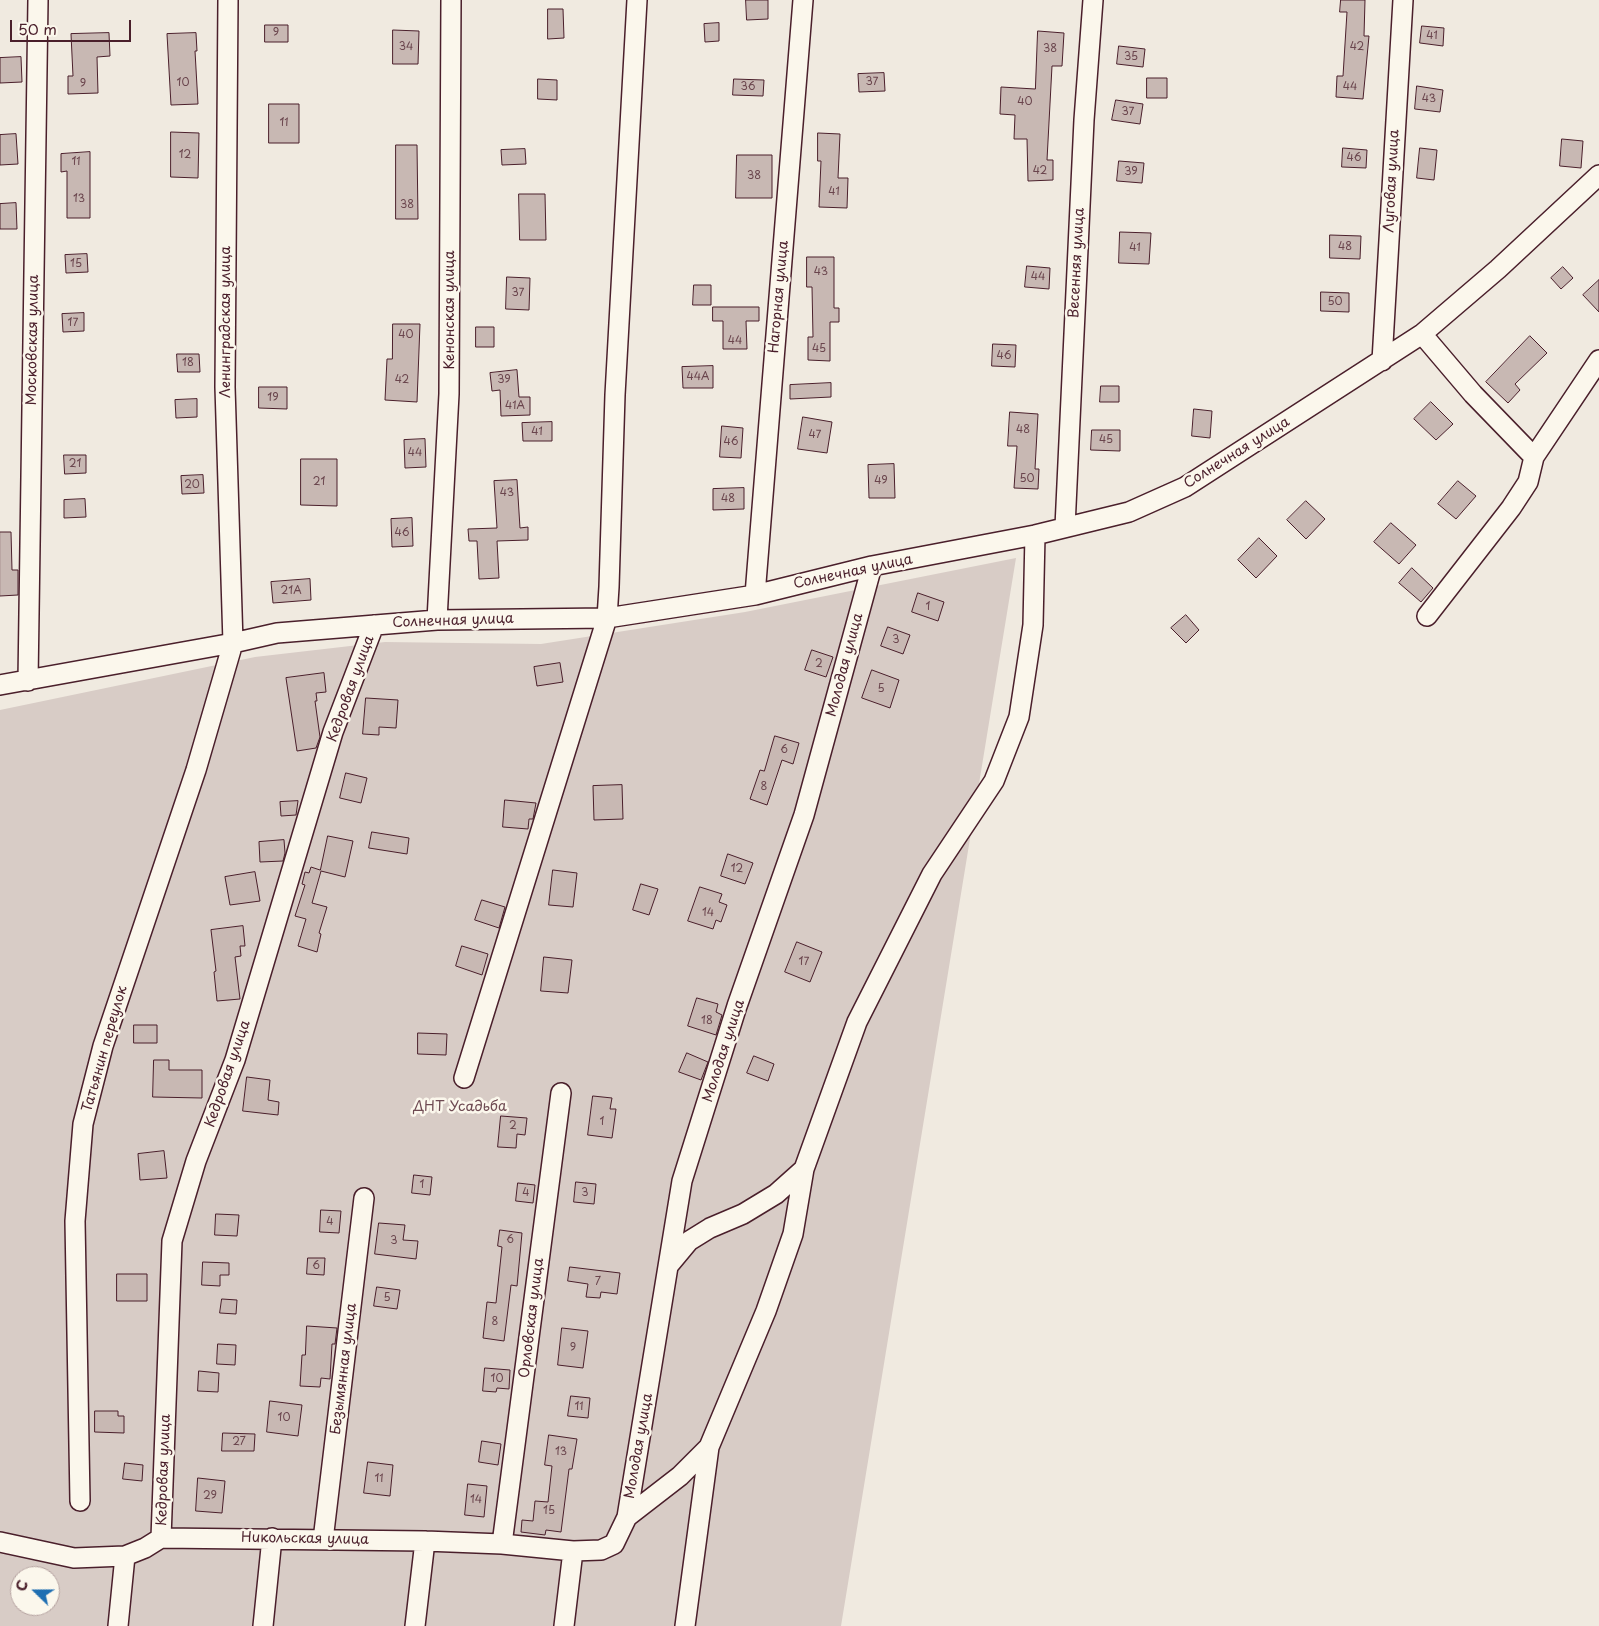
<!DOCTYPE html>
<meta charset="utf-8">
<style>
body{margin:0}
#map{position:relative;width:1599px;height:1626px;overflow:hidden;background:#f0eae0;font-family:"Playpen Sans",sans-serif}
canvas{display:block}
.north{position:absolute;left:10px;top:1566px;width:50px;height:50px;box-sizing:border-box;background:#fbf7ec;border:1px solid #b4a19f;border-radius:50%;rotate:292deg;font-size:14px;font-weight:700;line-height:20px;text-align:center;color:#4a1f2b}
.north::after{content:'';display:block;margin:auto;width:18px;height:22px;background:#1f6fb2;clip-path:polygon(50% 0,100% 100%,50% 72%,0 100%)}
.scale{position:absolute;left:10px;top:20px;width:121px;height:22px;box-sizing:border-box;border:2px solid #4a1f2b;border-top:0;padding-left:6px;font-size:15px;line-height:18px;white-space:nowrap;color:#4a1f2b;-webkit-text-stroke:4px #fbf7ec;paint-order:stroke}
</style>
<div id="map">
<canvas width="1599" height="1626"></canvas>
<div class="north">С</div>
<div class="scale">50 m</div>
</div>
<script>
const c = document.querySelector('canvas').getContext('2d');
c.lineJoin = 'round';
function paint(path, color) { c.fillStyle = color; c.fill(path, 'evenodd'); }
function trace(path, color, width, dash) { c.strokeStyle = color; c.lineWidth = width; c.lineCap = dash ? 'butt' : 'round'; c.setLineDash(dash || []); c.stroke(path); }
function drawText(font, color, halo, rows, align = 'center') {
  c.font = font + ' "Playpen Sans",sans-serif'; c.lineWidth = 5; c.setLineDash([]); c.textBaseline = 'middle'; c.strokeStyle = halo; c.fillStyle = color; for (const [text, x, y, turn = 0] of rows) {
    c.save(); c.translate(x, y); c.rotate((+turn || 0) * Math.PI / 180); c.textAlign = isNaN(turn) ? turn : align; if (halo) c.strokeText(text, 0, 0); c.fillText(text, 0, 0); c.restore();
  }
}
paint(new Path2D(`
 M1016,558l-175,1068h-841v-916l255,-53 130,-15 156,2 204,-32zM20,1576h30v30h-30z`), '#d8ccc6');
const building = new Path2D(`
 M746,0h22v19l-21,1z
 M1341,0h24l-1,36h5l-6,63 -27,-2 1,-21h6l4,-64h-7z
 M548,9h15l1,29 -16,1z
 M719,23v18l-14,1 -1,-18z
 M265,25h23v17h-23z
 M1422,26l22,2 -1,18 -23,-3z
 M393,30l26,1 -1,33h-25z
 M1038,31l26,2 -2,33h-10l-5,94h6v20l-25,1 -1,-42h-13l1,-24 -15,-1 1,-27 34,2z
 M109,33l1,23 -13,1 1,36 -30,1v-18h5l-2,-42z
 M196,33l1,18h-2l3,53 -27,1 -4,-71z
 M1119,46l26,3 -2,18 -26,-3z
 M21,57l1,25 -22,1v-25z
 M884,73l1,18 -26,1 -1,-18z
 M1147,78h20v20h-20z
 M538,79l19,1v20l-19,-1z
 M734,79l30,1 -1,16 -30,-1z
 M1417,86l26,4 -3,22 -25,-3z
 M1116,100l27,4 -3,20 -28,-4z
 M269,104h30v39h-30z
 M171,132l28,1 -1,45 -27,-1z
 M818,133l22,1 -2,44h10l-1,30 -28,-1 2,-46h-3z
 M16,134l2,30 -18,1v-30z
 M1562,139l21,2 -2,27 -21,-2z
 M396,145h21l1,74h-22z
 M1343,148l24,2 -1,18 -24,-1z
 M1420,148l17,2 -3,30 -17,-2z
 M525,149l1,15 -24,1 -1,-15z
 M90,152v66h-23v-47l-6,1v-18z
 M737,155h35v43h-36z
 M1119,161l25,2 -2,20 -25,-2z
 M519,194h26l1,46h-26z
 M16,203l1,26h-17v-25z
 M1120,232l31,1 -2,31 -30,-1z
 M1330,235l31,1 -1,23 -30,-1z
 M87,254l1,18 -22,1 -1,-18z
 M807,257h27v51h5v14h-9v39l-22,-1v-23h5l-1,-50h-5z
 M1027,266l23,2 -1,21 -24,-2z
 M1563,267l10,11 -12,11 -10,-11z
 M507,277l23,1 -1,32 -23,-1z
 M1599,280v32l-16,-17z
 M694,285h17v20h-18z
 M1321,292l28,1v19l-28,-1z
 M713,307h46v14h-13l1,28h-24v-28h-10z
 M84,313v18l-21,1 -1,-18z
 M393,324h27l-3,78 -32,-2 2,-41h5z
 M476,327h18v20h-18z
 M1530,336l17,17 -32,31 5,6 -12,13 -22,-21z
 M993,344l23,1 -1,22 -23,-1z
 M177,354h22l1,18h-22z
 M713,366v22h-30l-1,-21z
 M517,370l2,27h11v18l-29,1 -1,-26 -8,1 -2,-18z
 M831,383v14l-41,2v-14z
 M1101,386h18v16h-19z
 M259,387h28v22l-28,-1z
 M197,399v18l-21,1 -1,-18z
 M1431,402l22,22 -17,16 -22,-21z
 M1194,409l18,2 -2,27 -18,-2z
 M1010,412l28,2 -3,55h4l-1,20 -24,-1 3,-42h-9z
 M803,417l29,5 -5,31 -29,-4z
 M552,422v19h-29l-1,-18z
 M722,426l21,2 -2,30 -21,-1z
 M1092,430h28v21l-29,-1z
 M425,439l1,28 -21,1 -1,-28z
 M64,455h22v18l-21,1z
 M301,459h36v47l-36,-1z
 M894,464l1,34h-26l-1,-33z
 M203,475l1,18 -22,1 -1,-18z
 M517,480l3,48 8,-1v13l-31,1 2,37 -20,1 -2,-38h-8l-1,-12 29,-1 -3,-47z
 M1458,481l18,15 -20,23 -18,-15z
 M744,488v21l-31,1v-21z
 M85,499l1,18 -22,1v-18z
 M1306,501l19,18 -19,20 -19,-19z
 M412,518l1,28 -21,1 -1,-28z
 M1391,523l25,22 -17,19 -25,-22z
 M0,532h11l1,38h6v25l-18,1z
 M1259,538l18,18 -21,22 -18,-18z
 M1412,568l21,20 -12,14 -22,-19z
 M310,579l1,21 -38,3 -2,-21z
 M918,593l26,9 -6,19 -26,-9z
 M1186,615l13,15 -13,13 -15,-15z
 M888,627l22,8 -7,19 -22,-8z
 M812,650l21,7 -7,20 -21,-7z
 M560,663l3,19 -26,4 -3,-19z
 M872,670l27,10 -9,28 -28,-10z
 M324,673l2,19 -10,1 1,8h-2l5,36 -4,11 -19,3 -11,-73z
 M366,698l32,2 -2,28 -17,-1v8l-16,-1z
 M775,736l24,7 -6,21 -11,-4 -15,45 -17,-6 10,-29 4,1z
 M346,773l21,5 -6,25 -21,-5z
 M622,785l1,34 -29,1 -1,-34z
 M505,800l31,3 -3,16h-4l-1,10 -25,-2z
 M298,801l-2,14 -15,1 -1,-14z
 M372,832l37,6 -2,16 -38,-6z
 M328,836l25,5 -8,36 -24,-6 -9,32 15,4 -8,26 2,1 -4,18 -19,-6 8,-27 -11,-3 10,-31 -3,-1 3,-12 4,1 2,-6 9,3z
 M284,840l1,13 -2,8 -23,1 -1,-20z
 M728,854l25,9 -8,21 -24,-8z
 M553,870l24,3 -4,34 -24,-2z
 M255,872l5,29 -30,4 -5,-28z
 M641,884l17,5 -9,26 -16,-5z
 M700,887l22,7 -3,8 8,3 -6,17 -5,-2 -3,9 -25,-8z
 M482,900l23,7 -6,21 -24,-8z
 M243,926l2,20h-5l1,10 -6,1 5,42 -23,2 -3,-29 2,-1 -5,-41z
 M797,942l25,10 -12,30 -25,-10z
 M462,946l26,8 -6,21 -26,-9z
 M544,957l28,3 -4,33 -27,-2z
 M697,998l21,6 -2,8 6,3 -6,20 -28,-9z
 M134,1025h23v18h-23z
 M418,1033l29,1 -1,21 -28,-1z
 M687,1053l21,9 -7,18 -22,-8z
 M754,1056l20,8 -6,17 -21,-8z
 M154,1060h15v10h33v28l-49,-1z
 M247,1077l23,3 -2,20 11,2 -1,13 -35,-4z
 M593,1096l19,2 -2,11h6l-4,29 -24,-3z
 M501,1116l26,2 -2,17 -8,-1 -1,14 -18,-1z
 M164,1151l3,27 -27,2 -2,-26z
 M414,1175l18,2 -2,18 -18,-2z
 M576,1182l20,2 -2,20 -20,-2z
 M518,1183l17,2 -2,18 -17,-2z
 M321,1210l20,1 -2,22 -19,-1z
 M216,1214l23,1 -2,21 -22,-1z
 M379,1223l26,2 -2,15 15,1 -2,18 -41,-5z
 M500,1230l22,3 -5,53 -6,-1 -7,56 -21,-3 4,-36 9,1 6,-56 -4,-1z
 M308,1258h17l-1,17 -17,-1z
 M203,1262l26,1v12h-9v11l-18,-1z
 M570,1267l50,6 -3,21 -16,-2 -1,6 -14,-1 2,-13 -20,-3z
 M117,1274h30v27h-30z
 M377,1287l23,3 -3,19 -23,-3z
 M222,1299l15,1 -1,14 -16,-1z
 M307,1326l30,2 -2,16h-3l-2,35 -9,-1 -1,9 -20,-1 2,-31h3z
 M562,1328l26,3 -5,37 -25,-3z
 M218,1344l18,1 -1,20 -18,-1z
 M485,1368l25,2 -1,19 -12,-1 -1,4 -13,-1z
 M199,1371l20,2 -1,19 -20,-1z
 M571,1396l19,2 -2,20 -20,-2z
 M270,1401l32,4 -4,31 -31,-4z
 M95,1411h23v5h6v17l-29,-1z
 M223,1433l32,1 -1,17h-32z
 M549,1435l28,4 -5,30h-3l-8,63 -15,-2 -1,5 -24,-3 1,-12 11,1 2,-20 13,1 4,-36 -7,-1z
 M482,1441l19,3 -3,21 -19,-3z
 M368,1462l25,3 -3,31 -26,-3z
 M125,1463l18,2 -1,16 -19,-2z
 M198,1478l27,3 -3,32 -26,-2z
 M468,1484l19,2 -3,31 -19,-2z`);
paint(building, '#c8b8b3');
trace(building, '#4a1f2b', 1);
const street = new Path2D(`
 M1422,334l51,60 61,63
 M1382,361l21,-361
 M1065,527l19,-407 9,-120
 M755,595l48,-595
 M1427,616l84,-108 17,-26 6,-25 65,-97
 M437,620l12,-226 2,-394
 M28,681l10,-681
 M0,685l233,-42 44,-10 160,-13 170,-2 148,-23 117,-29 163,-31 94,-23 56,-25 237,-153 76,-65 101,-94
 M464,1078l143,-460 2,-31 6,-192 22,-395
 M669,1265l20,-24 21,-13 33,-14 33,-20 28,-25
 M80,1501l-5,-280 8,-97 20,-78 93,-276 37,-127 -8,-256 3,-387
 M627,1517l53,-41 29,-29
 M161,1538l11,-297 24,-80 39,-101 98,-328 41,-107
 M323,1540l41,-342
 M0,1542l74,16 51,-2 20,-8 16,-10 264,3 77,3 71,7 28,-1 13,-6 13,-27 55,-336 55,-175 67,-191 68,-249
 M502,1544l59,-451
 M118,1626l7,-70
 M263,1626l9,-88
 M415,1626l10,-85
 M564,1626l9,-75
 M685,1626l24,-179 57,-136 27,-77 11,-65 53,-147 75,-148 62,-93 25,-64 14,-92 2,-90`);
trace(street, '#4a1f2b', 22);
trace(street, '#fbf7ec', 19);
drawText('11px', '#6a454d', null, [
 ["9",276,33],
 ["41",1432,36],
 ["34",406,47],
 ["42",1357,47],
 ["38",1050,49],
 ["35",1131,57],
 ["37",872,82],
 ["10",183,83],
 ["9",83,84],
 ["36",748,87],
 ["44",1350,87],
 ["43",1429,99],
 ["40",1025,102],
 ["37",1128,112],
 ["11",284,123],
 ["12",185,155],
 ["46",1354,158],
 ["11",76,162],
 ["42",1040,171],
 ["39",1131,172],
 ["38",754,176],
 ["41",834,192],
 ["13",79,199],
 ["38",407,205],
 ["48",1345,247],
 ["41",1135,248],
 ["15",76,264],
 ["43",821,272],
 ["44",1038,277],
 ["37",518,293],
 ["50",1335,302],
 ["17",73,323],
 ["40",406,335],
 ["44",735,341],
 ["45",819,349],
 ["46",1004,356],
 ["18",188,363],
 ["44А",698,377],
 ["42",402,380],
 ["39",504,380],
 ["19",273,398],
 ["41А",515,406],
 ["48",1023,430],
 ["41",537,432],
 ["47",815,435],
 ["45",1106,440],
 ["46",731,442],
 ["44",415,453],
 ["21",75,464],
 ["50",1027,479],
 ["49",881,481],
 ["21",319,482],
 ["20",192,485],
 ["43",507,493],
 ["48",728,499],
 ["46",402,533],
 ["21А",291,591],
 ["1",928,607],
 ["3",896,640],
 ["2",819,664],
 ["5",881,689],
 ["6",784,750],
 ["8",764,787],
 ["12",737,869],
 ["14",708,913],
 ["17",804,962],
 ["18",707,1021],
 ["1",602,1122],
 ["2",513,1126],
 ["1",422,1185],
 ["4",526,1193],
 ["3",585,1193],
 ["4",330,1222],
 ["6",510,1240],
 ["3",394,1241],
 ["6",316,1266],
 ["7",598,1282],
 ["5",387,1298],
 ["8",495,1322],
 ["9",573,1348],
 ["10",497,1379],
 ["11",579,1407],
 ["10",284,1418],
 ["27",239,1442],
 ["13",561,1452],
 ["11",379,1479],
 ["29",210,1496],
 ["14",476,1500],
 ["15",549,1511]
]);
drawText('14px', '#4a1f2b', '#fbf7ec', [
 ["Луговая улица",1392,181,-87],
 ["Весенняя улица",1077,263,-87],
 ["Нагорная улица",779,297,-85],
 ["Кенонская улица",450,310,-90],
 ["Ленинградская улица",226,322,-90],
 ["Московская улица",33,340,-89],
 ["Солнечная улица",1237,453,-32],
 ["Солнечная улица",853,572,-12],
 ["Солнечная улица",453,621,-2],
 ["Молодая улица",845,665,-75],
 ["Кедровая улица",351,689,-70],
 ["Татьянин переулок",105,1049,-74],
 ["Молодая улица",724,1051,-72],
 ["Кедровая улица",228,1074,-71],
 ["Орловская улица",532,1318,-83],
 ["Безымянная улица",344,1369,-83],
 ["Молодая улица",639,1446,-80],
 ["Кедровая улица",164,1470,-88],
 ["Никольская улица",305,1539,1]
]);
drawText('14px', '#6e4a52', '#fbf7ec', [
 ["ДНТ Усадьба",460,1107]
]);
</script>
